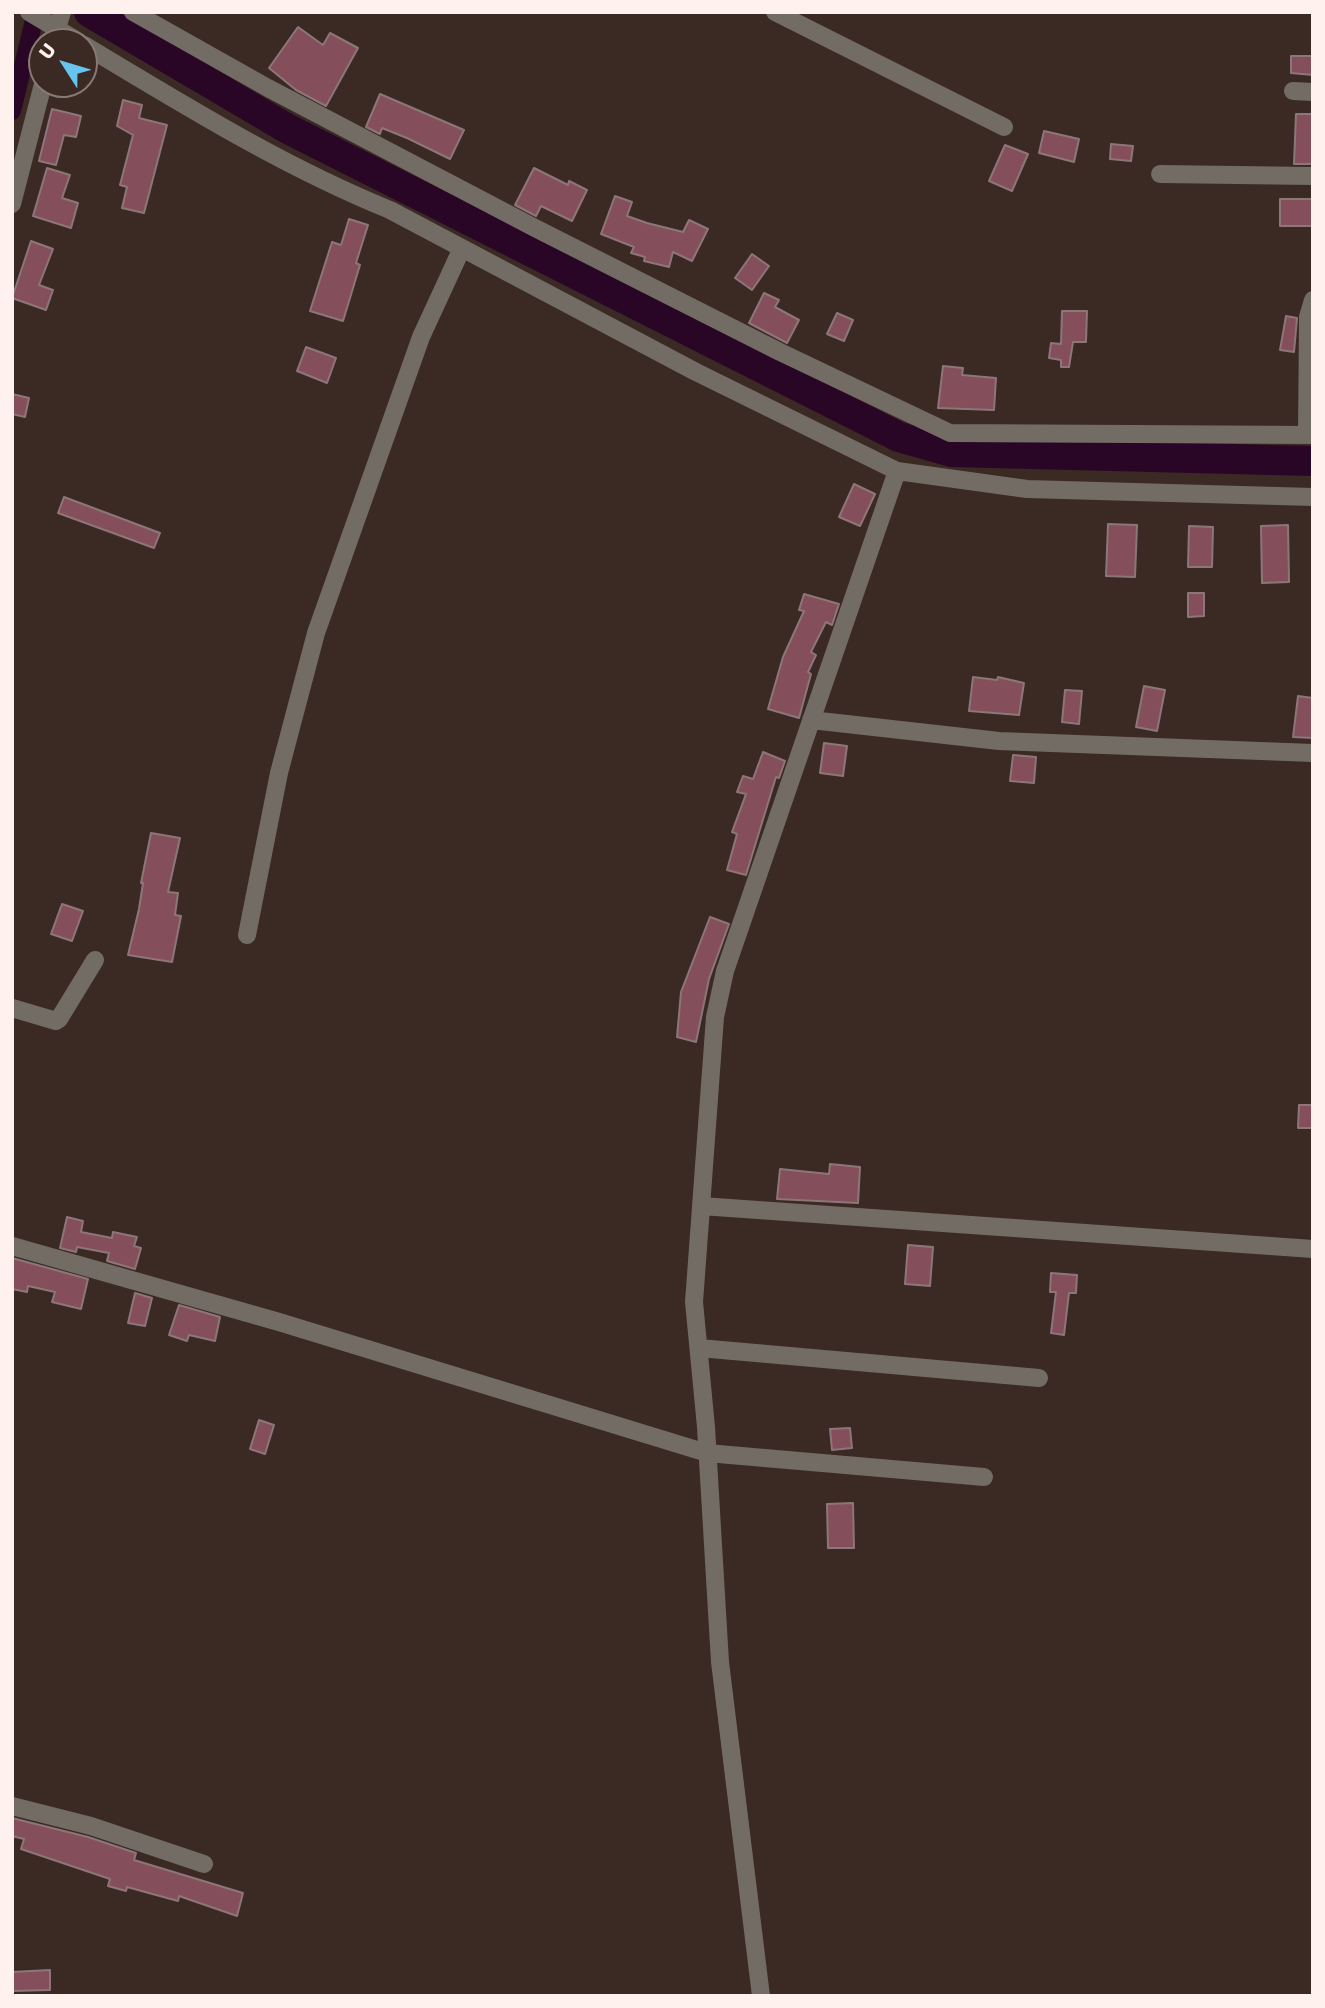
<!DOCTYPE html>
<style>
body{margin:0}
#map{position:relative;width:1325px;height:2008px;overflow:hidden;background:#3b2923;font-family:Rubik,sans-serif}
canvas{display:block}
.frame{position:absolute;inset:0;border:14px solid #fff2ee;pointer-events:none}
.north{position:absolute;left:28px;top:28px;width:70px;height:70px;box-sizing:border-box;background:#3b2923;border:2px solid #897974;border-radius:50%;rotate:307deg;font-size:19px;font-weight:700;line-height:28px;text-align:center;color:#fff2ee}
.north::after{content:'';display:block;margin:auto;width:24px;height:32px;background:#67c4ef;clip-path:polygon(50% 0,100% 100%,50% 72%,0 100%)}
</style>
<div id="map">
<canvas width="1325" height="2008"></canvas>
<div class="frame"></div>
<div class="north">U</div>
</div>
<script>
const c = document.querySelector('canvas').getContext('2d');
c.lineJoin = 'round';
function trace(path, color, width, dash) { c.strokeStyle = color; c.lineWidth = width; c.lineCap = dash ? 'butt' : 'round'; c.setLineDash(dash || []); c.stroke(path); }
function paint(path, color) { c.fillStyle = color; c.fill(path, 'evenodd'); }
trace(new Path2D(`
 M12,111l24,-99`), '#290626', 18);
trace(new Path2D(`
 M89,12l199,117 611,308 53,15 361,9`), '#290626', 30);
const building = new Path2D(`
 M298,27l25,18 7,-12 28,15 -32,58 -30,-16 -27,-22z
 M1291,56h22v19l-22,-2z
 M380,94l84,36 -14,29 -43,-21 -25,-10 -2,6 -14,-7z
 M123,100l19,5 -3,13 28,7 -23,88 -22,-5 5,-21 -7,-2 13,-50 -16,-9z
 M52,109l29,7 -5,21 -12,-2 -8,30 -17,-4z
 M1296,114h17v49l-3,1h-16z
 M1044,131l35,8 -5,23 -35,-9z
 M1111,144l22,2 -2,15 -21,-2z
 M1005,145l23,9 -16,37 -23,-10z
 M47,168l23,7 -8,23 16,5 -7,25 -38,-12z
 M534,168l34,17 1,-4 18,9 -15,31 -31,-15 -5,10 -21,-11z
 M615,196l17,6 -5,14 20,7 36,9 6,-12 19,9 -16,32 -19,-9 -4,15 -25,-6 1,-4 -14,-4 3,-6 -33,-13z
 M1280,199h33v27h-33z
 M349,219l19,6 -12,38 4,2 -17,56 -33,-10 22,-69 9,3z
 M31,241l22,8 -14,36 14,5 -7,20 -34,-12z
 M752,254l17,12 -17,24 -17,-12z
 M764,293l15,7 -4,7 24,13 -12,23 -38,-20z
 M1062,311h25l-1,31h-13l-4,25h-8v-7l-12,-2 2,-15 10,1z
 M837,313l16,7 -9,21 -17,-7z
 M1286,316l11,2 -3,34 -14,-2z
 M306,347l30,11 -9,25 -30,-12z
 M943,366l20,2 -1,7 34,3 -2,32 -56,-2z
 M12,394l17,4 -4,19 -13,-3z
 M854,484l21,10 -15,32 -21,-9z
 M64,497l96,36 -6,15 -96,-35z
 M1108,524l29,1 -2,52 -29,-1z
 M1288,525l1,57 -27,1 -1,-57z
 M1189,526l24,1 -1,40h-24z
 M1188,593h16v23l-16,1z
 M804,594l35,10 -7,21 -6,-3 -15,30 5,3 -8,17 3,2 -12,44 -31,-9 15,-52 21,-46 -5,-1z
 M973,677l24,3 1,-3 26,6 -5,32 -50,-4z
 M1144,686l21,4 -8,41 -21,-4z
 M1065,690l17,1 -3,33 -17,-2z
 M1298,696l15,2v40l-20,-1z
 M824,743l23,3 -4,30 -23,-3z
 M763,752l22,9 -6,17 -3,-1 -30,98 -19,-5 10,-36 -5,-2 14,-38 -9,-2 6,-16 10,3z
 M1013,755l23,2 -2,26 -24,-2z
 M151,833l29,5 -12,54 10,1 -3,22 6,1 -9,46 -44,-7 11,-46 4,-26h-2z
 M62,904l21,7 -11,30 -21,-7z
 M710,917l19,7 -20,55 -13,63 -19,-5 4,-45z
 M1299,1105h14v23h-15z
 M830,1164l30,3 -2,36 -81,-4 3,-30 49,5z
 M67,1217l16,4 -2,11 31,6 1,-6 24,5 -3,9 7,2 -6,21 -28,-8 2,-8 -32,-6 -1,5 -16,-4z
 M908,1245l25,2 -3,39 -25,-2z
 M12,1258l76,21 -7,30 -29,-7 3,-10 -27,-6 -1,6 -15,-3z
 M1051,1273l26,2 -1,18h-7l-5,42 -13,-2 5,-41h-6z
 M135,1293l17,5 -7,28 -17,-3z
 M179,1305l41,12 -5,24 -26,-6 -2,6 -18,-6z
 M259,1420l15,5 -9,29 -15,-5z
 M850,1428l2,20 -20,2 -2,-21z
 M853,1503l1,45h-26l-1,-44z
 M12,1818l76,19 48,16 -2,7 109,33 -6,23 -58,-20 -1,5 -51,-14 -1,4 -18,-5 2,-7 -89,-30 3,-10 -12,-3z
 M50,1970v20l-38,1v-19z`);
paint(building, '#844e5b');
trace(building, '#8d767a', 2);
trace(new Path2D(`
 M29,12l50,30
 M133,12l135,76 267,140 245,124 170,81 363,2
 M775,12l229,115
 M53,42l9,-30
 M84,45c100,60 198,121 306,165l306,162 201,99 130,18 286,8
 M1293,91l20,1
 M1160,174l153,2
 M12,204l31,-120
 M1307,435l1,-118 5,-17
 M811,720l188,21 314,12
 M247,935l32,-162 37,-140 105,-296 41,-89
 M12,1008l44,13 3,-2 36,-59
 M701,1206l612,43
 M12,1246l267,76 428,131 277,24
 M699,1348l340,30
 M12,1806l79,20 113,38
 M761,1996l-41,-334 -14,-235 -12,-125 21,-285 10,-46 172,-500`), '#726c65', 18);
</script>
